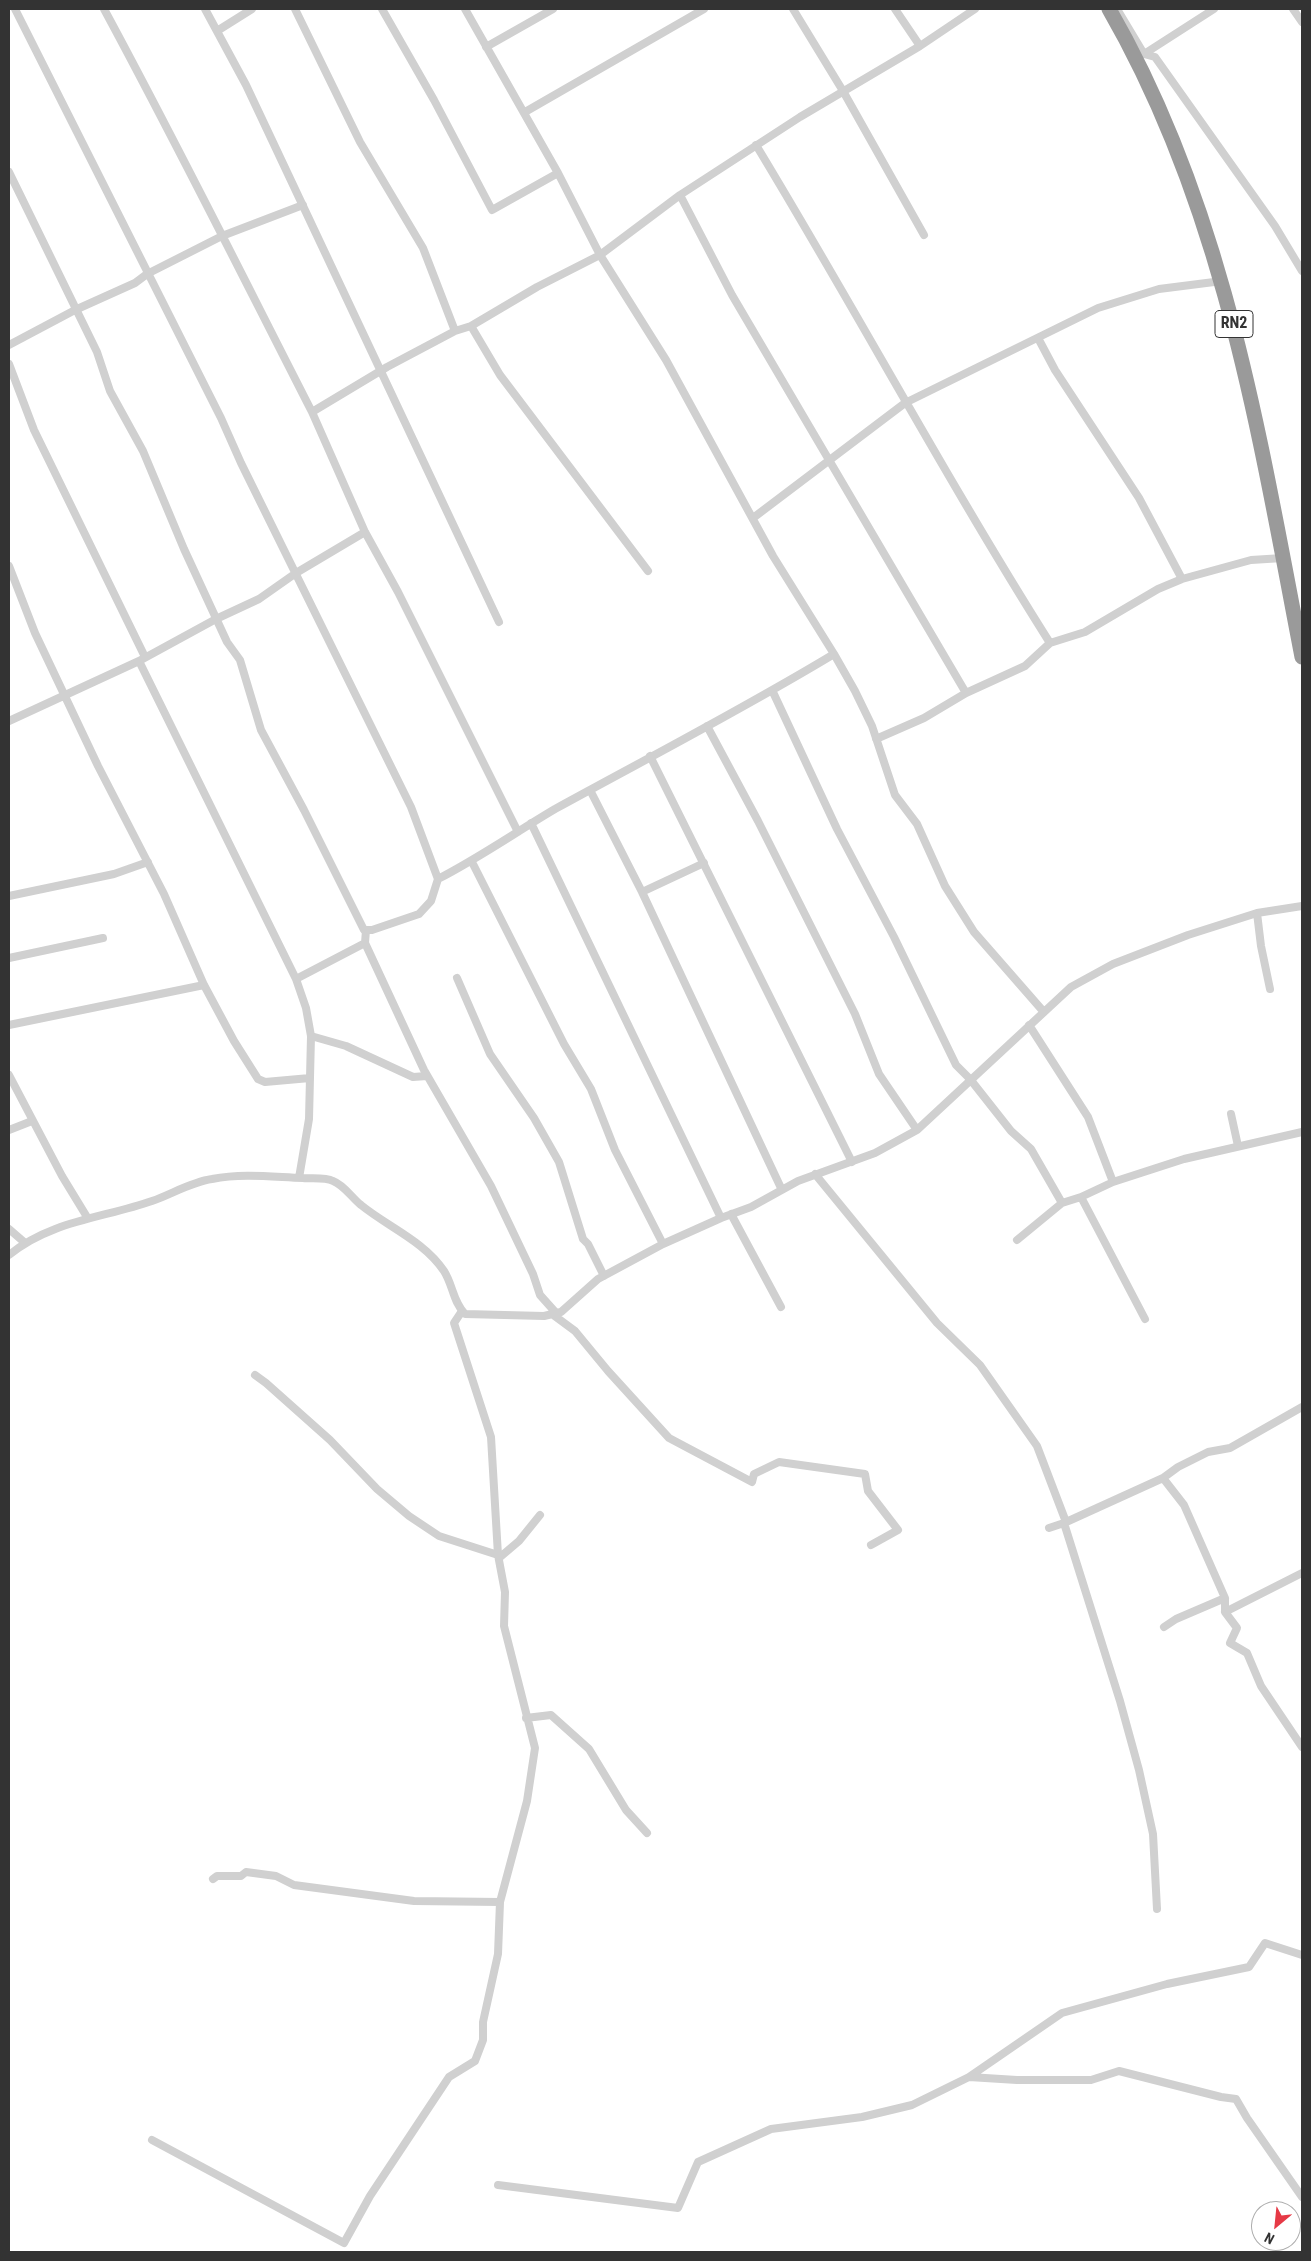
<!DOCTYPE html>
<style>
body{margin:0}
#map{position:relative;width:1311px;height:2261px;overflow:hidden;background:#fff;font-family:"Roboto Condensed",sans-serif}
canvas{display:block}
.frame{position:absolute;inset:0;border:10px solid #333;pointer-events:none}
.north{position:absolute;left:1251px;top:2201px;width:50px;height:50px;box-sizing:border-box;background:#fff;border:1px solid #adadad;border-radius:50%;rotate:208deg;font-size:14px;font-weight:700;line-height:20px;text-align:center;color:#333}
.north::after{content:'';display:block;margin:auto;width:18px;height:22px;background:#e63946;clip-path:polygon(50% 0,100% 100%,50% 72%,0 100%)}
</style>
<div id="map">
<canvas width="1311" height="2261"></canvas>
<div class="frame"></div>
<div class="north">N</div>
</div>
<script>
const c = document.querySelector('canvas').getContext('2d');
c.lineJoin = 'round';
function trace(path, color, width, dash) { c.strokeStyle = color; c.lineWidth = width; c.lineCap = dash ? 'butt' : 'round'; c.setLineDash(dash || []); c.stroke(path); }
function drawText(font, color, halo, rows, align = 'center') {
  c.font = font + ' "Roboto Condensed",sans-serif'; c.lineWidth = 5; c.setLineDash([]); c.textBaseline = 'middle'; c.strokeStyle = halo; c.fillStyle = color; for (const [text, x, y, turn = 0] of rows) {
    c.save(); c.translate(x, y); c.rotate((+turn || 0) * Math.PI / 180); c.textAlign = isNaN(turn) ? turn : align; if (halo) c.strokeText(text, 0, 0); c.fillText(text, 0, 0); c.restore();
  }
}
trace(new Path2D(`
 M15,9l206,409 20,45 170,344 27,72
 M104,9c72,133 139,268 208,403
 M205,9l41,76 253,537
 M295,9l65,133 63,106 32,83
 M382,9l52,91 58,110 66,-37
 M793,9l50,82 81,144
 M895,9l25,37
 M1117,9l27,45 11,3 120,169 27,45
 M1293,9l9,13
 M217,31l35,-22
 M486,47l67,-38
 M1144,54l70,-45
 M525,112l179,-103
 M756,145c100,165 191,335 294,498
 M9,172l88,180 13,39 33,60 41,98 43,93 13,18 21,70 43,80 60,120h8l47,-16 12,-13 7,-22c41,-21 78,-47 117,-70 93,-51 188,-100 279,-155l-61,-98 -107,-196 -66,-105 -42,-82 -93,-164
 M680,195l52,100 234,398
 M471,326l29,49 148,196
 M1038,338l17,32 84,128 43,81
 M9,345l66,-35 60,-27 12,-9 75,-38 81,-31
 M9,364l25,66 111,227
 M753,518l152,-115 193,-95 61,-19 63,-8
 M9,566l26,67 63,133 66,128 40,91 30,56 24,38 7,3 45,-4
 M834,654l21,37 17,35 23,69 22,29 28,62 29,46 69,79
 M139,661l157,318 10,29 5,28 -2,83 -10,59
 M772,690l65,139 57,108 62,128 14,14 41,52 20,18 31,54
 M9,721l130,-60 77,-42 43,-20 37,-26 69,-41
 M707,726l51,95 97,193 24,60 38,56
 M876,739l48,-21 42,-25 59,-27 25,-23 35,-11 73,-43 24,-10 69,-19 32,-2
 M650,756l202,406
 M590,790l52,102 139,296
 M531,823l190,395
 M518,832l-120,-240 -33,-60 -53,-120 75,-45 68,-36 16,-5 66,-39 63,-32 80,-60 120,-78 120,-71 55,-37
 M472,862l92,182 27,45 24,61 48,94
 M642,892l62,-29
 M9,896l105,-22 34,-12
 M1257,913l4,33 9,43
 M366,930l-1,13 59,127 67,116 42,88 7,21 17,19
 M9,958l94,-20
 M457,978l33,76 44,64 25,44 24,77 5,5 16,32
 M296,979l69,-36
 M9,1025l195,-40
 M1029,1025l59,92 25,65
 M311,1036l35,10 67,31 14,-1
 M9,1075l53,101 25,41
 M1231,1114l7,32
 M9,1130l23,-9
 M815,1174l122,149 43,42 57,81 29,76
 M1081,1197l64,122
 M731,1214l50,93
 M9,1229l15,13
 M1017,1240l45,-37 19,-6 32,-15 71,-23 118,-27
 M9,1255c41,-34 94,-37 143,-54 20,-7 39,-19 60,-22 31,-6 61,-2 91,-1 9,1 22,-1 30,3 11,4 19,17 28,24 27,22 63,36 83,66 9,14 9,31 21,43l79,2 17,-4 37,-33 65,-35 58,-26 30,-11 47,-26 77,-28 42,-23 154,-143 42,-23 75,-29 69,-22 45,-7
 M552,1314l23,17 33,40 61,67 83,44 2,-8 25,-12 86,12 3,17 30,39 -27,15
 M255,1375l11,8 64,57 47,49 32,27 30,20 59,19
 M1163,1478l21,27 41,93v14l12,16 -7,15 17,10 14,33 41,61
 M1064,1523l56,178 19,69 14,64 4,75
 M1049,1528l15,-5 99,-45 15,-11 30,-15 22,-4 72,-41
 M499,1558l20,-17 21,-26
 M1225,1612l77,-39
 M1164,1627l12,-8 49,-21
 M526,1718l25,-3 38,34 37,61 21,23
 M213,1879l4,-3h24l5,-4 30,4 18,9 120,16 86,1
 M969,2077l93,-64 105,-29 82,-17 16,-24 37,12
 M152,2140l192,103 26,-47 79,-119 26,-16 8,-21v-18l15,-68 2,-52 27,-101 8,-53 -31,-122 1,-34 -7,-37 -7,-118 -37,-114 8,-12
 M498,2185l180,23 20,-46 73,-33 91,-12 50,-12 57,-28 48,3h74l28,-9 102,26 15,2 11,19 55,79`), '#d0d0d0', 8);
trace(new Path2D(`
 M1109,9c115,199 150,425 193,648`), '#9a9a9a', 15);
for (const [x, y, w] of [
 [1234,324,38]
]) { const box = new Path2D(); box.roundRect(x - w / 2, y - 13.5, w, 27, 4); c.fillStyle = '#fff'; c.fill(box); trace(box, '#333', 1); }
drawText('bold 16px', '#333', null, [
 ["RN2",1234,324]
]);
</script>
